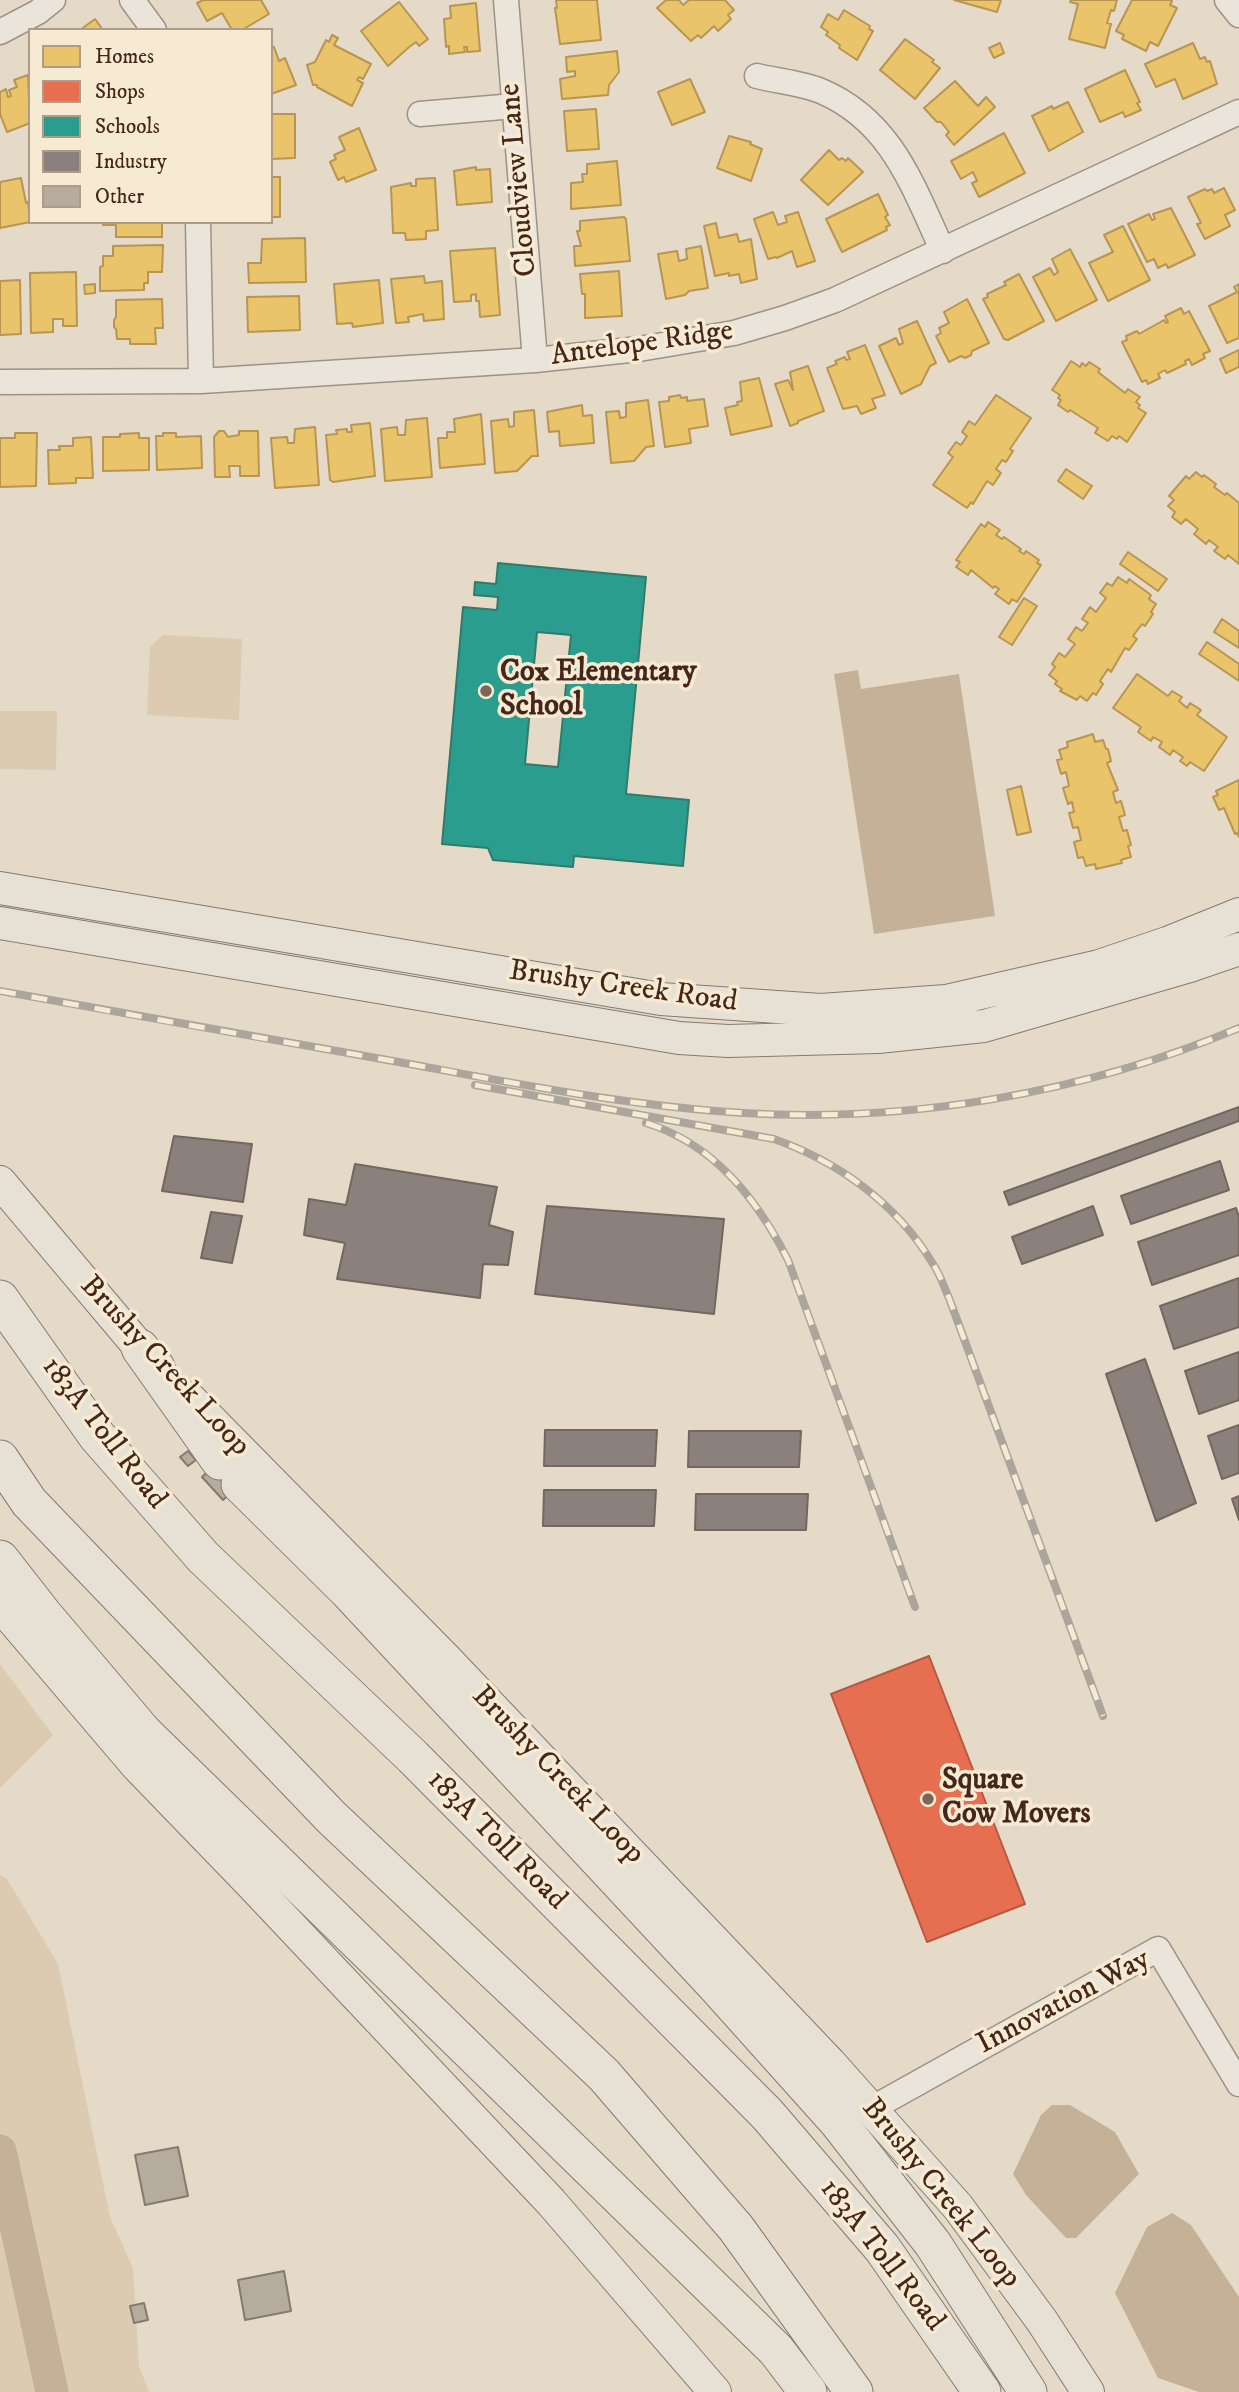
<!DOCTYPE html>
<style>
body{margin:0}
#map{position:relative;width:1239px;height:2392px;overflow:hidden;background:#e5dac7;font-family:"IM FELL DW Pica",serif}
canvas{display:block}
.legend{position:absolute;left:28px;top:28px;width:245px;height:196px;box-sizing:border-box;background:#f7ead2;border:2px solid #af9c88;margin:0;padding:9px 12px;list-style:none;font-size:21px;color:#44271a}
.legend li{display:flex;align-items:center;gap:14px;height:35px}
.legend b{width:35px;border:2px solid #af9c88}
</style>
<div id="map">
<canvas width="1239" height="2392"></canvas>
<ul class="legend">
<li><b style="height:19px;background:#e9c46a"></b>Homes</li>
<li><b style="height:19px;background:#e76f51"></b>Shops</li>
<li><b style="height:19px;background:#2a9d8f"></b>Schools</li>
<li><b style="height:19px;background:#8a817c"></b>Industry</li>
<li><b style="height:19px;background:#b5ac9e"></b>Other</li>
</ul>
</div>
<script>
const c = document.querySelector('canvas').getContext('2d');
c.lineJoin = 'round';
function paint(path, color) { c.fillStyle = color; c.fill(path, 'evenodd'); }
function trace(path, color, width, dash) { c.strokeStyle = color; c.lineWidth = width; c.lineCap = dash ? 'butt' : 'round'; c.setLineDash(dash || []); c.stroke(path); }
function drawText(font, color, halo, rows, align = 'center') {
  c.font = font + ' "IM FELL DW Pica",serif'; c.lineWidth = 7; c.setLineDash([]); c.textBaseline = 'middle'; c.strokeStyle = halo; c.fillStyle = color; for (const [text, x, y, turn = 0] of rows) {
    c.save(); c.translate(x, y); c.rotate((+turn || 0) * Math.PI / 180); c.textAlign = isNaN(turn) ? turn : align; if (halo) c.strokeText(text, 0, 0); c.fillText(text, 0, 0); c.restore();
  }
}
paint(new Path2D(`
 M163,635l79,4 -3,81 -92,-5 3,-68z
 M0,711h57l-1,59 -56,-1z
 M0,1664l53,71 -53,53z
 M0,1875l7,4 51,85 52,253 23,51 6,98 10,26h-149z`), '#dccbb1');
paint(new Path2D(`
 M858,670l3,19 98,-15 36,242 -121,18 -40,-260z
 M1052,2105h18l45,27 24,42 -63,64h-10l-40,-43 -13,-21 28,-59z
 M1172,2213l19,12 48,72v95h-40l-41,-14 -43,-85 32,-66z`), '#c5b198');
const homes = new Path2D(`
 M203,0h58l8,14 -27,16h-10l-10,-17 -15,8 -10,-18z
 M556,0h41l4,40 -41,4 -5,-36h2z
 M666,0h13l4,5 6,-5h36l9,10 -6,5 3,4 -13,12 -4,-5 -13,12 -3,-3 -7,6 -34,-33z
 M954,0h47l-4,12z
 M1071,0h46l-3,11 -3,-1 -4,13 4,1 -6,24 -36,-9 9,-35 -8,-2z
 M1132,0h38l2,1 -2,4 7,3 -19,38 -8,-4 -4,9 -24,-12 2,-4 -8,-4z
 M399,2l29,37 -9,7 -3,-4 -8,6 -20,18 -27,-35z
 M476,3l4,48 -13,1v-5h-3l1,5 -16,2v-8l-3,1 -2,-28 7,-1 -1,-12z
 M844,10l26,16 -1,3 4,2 -16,29 -18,-12 1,-3 -14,-10 2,-3 -7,-5 7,-13 10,6z
 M95,19l8,11h-23z
 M332,35l6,3 -4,7 37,19 -8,15 -4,-2 -2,3 6,3 -11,23 -35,-19v-2h-4l-6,-20 8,-3 11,-22 3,2z
 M905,39l29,21 -2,2 8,6 -25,31 -35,-29z
 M1000,43l4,10 -10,5 -5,-10z
 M1193,43l7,16 5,-2 2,5 3,-1 7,23 -34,15 -8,-20 -19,8 -11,-23z
 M274,47l5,14 6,-3 11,27 -25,9v-46z
 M617,51l2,21 -10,13 -1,10 -46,4 -2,-20 15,-3v-5l-8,1 -1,-15z
 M1125,70l15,32 -3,1 4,7 -16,7 -2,-5 -23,10 -15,-33z
 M28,75l2,48 -23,9 -7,-18v-22l6,-3 2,8 3,-1 -2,-6 8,-3 -3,-7z
 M690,79l15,33 -33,13 -14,-33z
 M955,81l23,25 8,-9 9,10 -41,38 -8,-10 3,-3 -8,-10h-4l-13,-14z
 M1068,102l15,30 -34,19 -17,-35 20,-10 1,3z
 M596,109l3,40 -32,2 -3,-40z
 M271,114h24v44l-24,1z
 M359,128l17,42 -30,12 -2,-5 -6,3 -8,-18 6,-3 -2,-4 11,-5 -6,-13z
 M1004,133l21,40 -46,24 -7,-14 5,-2 -4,-9 -12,7 -10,-18z
 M729,136l22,6 -1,2 12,5 -11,32 -34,-13z
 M829,150l10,10 3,-2 4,3 2,-3 15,14 -35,33 -27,-25z
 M617,161l4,44 -50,4v-26l12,-1 -1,-8h5v-10z
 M476,167v3l14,-1 2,33 -35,3 -3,-34z
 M271,177h9v40h-9z
 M21,178l5,25 2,-1 2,20 -30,6v-46z
 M435,178l3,52 -12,1v8l-20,1 -1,-7h-12l-2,-46 20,-4v3h5v-7z
 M1224,188l11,22 -10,5 5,11 -25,13 -8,-15 4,-1 -13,-26 17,-8 2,2 5,-2 2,4z
 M878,194l10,21 -3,2 5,8 -4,2 1,3 -45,22 -16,-33z
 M1171,208l24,47 -27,13 -2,-4 -8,4 -4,-9 -7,3 -19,-38 21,-10 3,6 3,-1 -2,-5z
 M773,212l5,13 9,-3 -2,-6 13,-4 17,49 -18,6 -5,-16 -15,7 -1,-1 -8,2 -14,-40z
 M624,217l2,2 4,42 -55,5 -1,-20h7l-4,-15h3v-10z
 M103,222h59v15h-46v-12h-13z
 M716,223l3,15 18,-4 2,8 12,-3 6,40 -16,4 -2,-9 -10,2v-3l-14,3 -11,-50z
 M1123,226l27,54 -42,21 -19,-38 24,-11 -9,-17z
 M305,238l1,44 -57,1 -1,-20h13l1,-24z
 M163,245l-1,27h-14v11h-4v7l-44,1v-24l3,-1v-10h10v-10z
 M701,246l7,42 -19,3 -4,4 -19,4 -8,-45 19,-3 2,10 8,-2 -1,-10z
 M495,248l5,67 -20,2 -1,-16h-3v-7l-5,1v6l-17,1 -4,-51z
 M1070,249l27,51 -41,21 -23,-44 17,-9 4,7 4,-3 -6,-13z
 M619,271l3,45 -37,2v-24h-3l-2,-20z
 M76,272l1,54h-14v-7h-10v13l-22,1 -1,-60z
 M1019,274l25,47 -36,19 -4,-1 -21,-40 5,-2 -1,-3 19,-9 -2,-3z
 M424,276l1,7 17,-2 2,38 -20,2 -1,-7 -15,3 1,5 -13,1 -5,-44z
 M20,280l1,54 -21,1v-54z
 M379,280l4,43 -30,4 -1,-4 -15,1 -3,-40z
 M95,284v9l-10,1 -1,-9z
 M1239,284v54l-12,5 -18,-37 28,-14 -3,-5z
 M299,296l1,34 -52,2 -1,-35z
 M162,299l1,29h-8l1,16h-26v-5h-13l-1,-10 -2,-2v-7l2,-3v-17z
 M967,299l22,44 -17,8 -1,4 -6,3 -4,-2 -12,6 -13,-26 5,-3 -2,-5 10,-5 -5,-11z
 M1181,308l3,6 5,-3 21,40 -7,3 2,4 -13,7 -3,-6 -4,2 1,3 -19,9 -2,-3 -7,4 2,4 -12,6 -2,-4 -4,2 -20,-40 5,-2 -1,-4 11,-5 2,3 25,-14 2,3 2,-1 -3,-6z
 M917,321l19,42 -6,3 -9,18 -20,10 -22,-48 17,-8 3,7 4,-2 -4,-14z
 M865,345l20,50 -13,4 4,9 -15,6 -4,-8 -14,3 -16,-41 10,-4 -2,-3 10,-4 1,3 4,-1 -3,-7z
 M1239,350v17l-13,6 -6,-14z
 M1071,361l9,6 2,-4 4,3 3,-4 11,7 -2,3 27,21 3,-4 12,8 -4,5 4,3 -2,3 8,5 -19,29 -8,-6 -2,3 -5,-3 -4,5 -13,-8 3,-5 -28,-18 -2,2 -10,-7 3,-5 -3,-2 2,-3 -8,-5z
 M808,366l16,45 -26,10v2l-8,3 -15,-42 13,-4 5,10 -3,-18z
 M759,378l13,48 -41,9 -6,-27 13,-3 -1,-3 5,-1 -2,-19z
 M680,395l1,3 6,-1v4l17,-2 4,27 -19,3 2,14 -26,4 -6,-45 10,-1v-4z
 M996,395l35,23 -21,31 3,2 -7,11 -4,-2 -6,9 5,4 -8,12 -6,-4 -14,23 -2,-2 -4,6 -34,-23 20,-28 -5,-4 8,-11 5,3 6,-9 -5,-4 7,-11 6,4z
 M648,400l6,46 -8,1 -12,14 -23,2 -5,-51 13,-1 1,7 6,-1v-14z
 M582,405l1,11 9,-1 2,28 -34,3 -1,-15 -10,1 -2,-20z
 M534,410l4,46h-6l-15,15 -22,2 -4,-52 17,-2 1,8 5,-1v-14z
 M481,414l4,50 -45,4 -2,-30h9v-6h8l-1,-13z
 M427,418l5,59 -47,4 -4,-52 16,-2 1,8h7l1,-15z
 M370,423l5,53 -42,6 -3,-2 -4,-45 11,-1 -1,-4 11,-1v3h5l-1,-7z
 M315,427l4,58 -44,3 -4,-50 16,-1 1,6h6l1,-14z
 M219,431h5l4,6 11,-2v-4h19l1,45h-19v-10h-11l1,11h-15l-1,-40z
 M15,433h22l-1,53 -36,1v-49h15z
 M139,433v5h10v32l-46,1v-34h17v-3z
 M163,433h13v4l25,-1 1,32 -45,2 -1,-34h7z
 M91,437l2,41h-17v5l-27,1 -1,-34h12l-1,-4h14v-8z
 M1066,469l26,17 -9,13 -25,-18z
 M1196,472l6,5 2,-2 12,9 -2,3 11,8 2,-2 12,10v61l-11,-9 -3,4 -11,-8 4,-4 -9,-7 -3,4 -12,-10 4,-5 -12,-10 -5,5 -9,-7 3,-5 -7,-6 6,-6 -5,-4 17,-20 3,3z
 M988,522l12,8 -4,5 6,4 2,-2 17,12 -2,2 5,3 2,-3 13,9 -2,3 4,2 -24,37 -5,-3 -3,5 -14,-10 4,-5 -4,-3 -2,2 -22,-18 -3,5 -12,-8 4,-5 -4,-2 25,-36 4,3z
 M1128,552l39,27 -9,12 -38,-27z
 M1118,577l9,6 2,-4 22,16 -2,4 7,5 -5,8 2,2 -8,12 -3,-2 -9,12 4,3 -8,11 -4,-2 -14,24 -3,-3 -8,12 3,3 -7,11 -3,-2 -6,8 -7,-5 -3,4 -17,-9 2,-2 -7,-5 2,-3 -8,-6 6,-8 -3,-3 7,-11 6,4 10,-13 -7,-5 8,-12 6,4 6,-8 -6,-4 8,-12 6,5 10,-14 -6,-5 7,-10 5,3z
 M1024,598l13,8 -25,39 -13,-8z
 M1222,619l17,12v17l-25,-16z
 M1207,642l32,22v17l-40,-27z
 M1137,674l31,22 4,-5 10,6 -3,4 8,7 3,-5 11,7 -4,5 30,22 -23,34 -14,-9 -3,4 -7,-5 3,-4 -10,-7 -3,5 -11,-8 3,-5 -9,-5 -2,4 -13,-9 3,-5 -28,-19z
 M1093,734l2,8 8,-2 3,9h2l3,12 -4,2 11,27 -5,2 3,11 5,-2 4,14 -6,2 4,14 4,-1 4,15 -3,1 3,11 -10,3 1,3 -26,6 -1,-5 -9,2 -3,-9 -5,1 -4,-16 7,-2 -3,-13 -5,1 -4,-15 5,-1 -2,-10 -4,2 -5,-16 6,-2 -3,-14 -5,2 -4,-14 5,-1 -3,-9 9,-3 -1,-5z
 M1239,780v57l-2,-4 -2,1 -11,-26 -5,2 -6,-13 5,-2 -2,-4z
 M1021,786l10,46 -14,3 -10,-45z`);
paint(homes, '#e9c46a');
trace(homes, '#b89552', 2);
const shops = new Path2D(`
 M929,1656l96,248 -98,38 -96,-248z`);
paint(shops, '#e76f51');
trace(shops, '#b65940', 2);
const schools = new Path2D(`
 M498,563l148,14 -20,217 63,6 -6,66 -109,-10 -1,11 -80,-7 -5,-12 -46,-4 21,-237 34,3 1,-13 -24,-2 1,-13 21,2zM537,632l34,3 -13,132 -33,-3z`);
paint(schools, '#2a9d8f');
trace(schools, '#327a6c', 2);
const industry = new Path2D(`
 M1239,1107v14l-230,84 -5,-13z
 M174,1136l78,8 -9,58 -81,-11z
 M1220,1161l9,29 -98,34 -10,-28z
 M355,1164l142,23 -8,38 24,7 -5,33 -25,-1 -3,34 -143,-19 8,-36 -41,-8 5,-36 37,6z
 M547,1206l177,13 -10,95 -179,-20z
 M1093,1206l10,29 -81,29 -10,-27z
 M1236,1208l3,9v38l-87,30 -14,-43z
 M211,1212l31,4 -10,47 -31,-5z
 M1239,1278v49l-65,22 -14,-43z
 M1239,1352v48l-40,14 -14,-43z
 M1145,1359l51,144 -40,18 -50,-147z
 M1239,1425v48l-17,6 -14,-43z
 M545,1430h112l-2,36h-111z
 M689,1431h112l-2,36h-111z
 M544,1490h112l-2,36h-111z
 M696,1494h112l-2,36h-111z
 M1239,1496v24l-7,-21z`);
paint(industry, '#8a817c');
trace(industry, '#75665f', 2);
trace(new Path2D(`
 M0,2151l52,241`), '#c5b198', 33);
const building = new Path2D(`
 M234,1447l21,23 -32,30 -21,-23z
 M188,1451l8,9 -8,6 -8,-9z
 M178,2147l10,49 -43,9 -10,-50z
 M284,2271l7,40 -46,9 -7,-40z
 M144,2303l4,17 -14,3 -4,-17z`);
paint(building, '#b5ac9e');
trace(building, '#857a70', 2);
const minor = new Path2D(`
 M132,0l22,30
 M506,0l29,360
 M1227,0l12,15
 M0,32l38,-20 15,-12
 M757,76c20,5 45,7 64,15 71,30 92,96 122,160
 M420,114l94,-8
 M198,222l3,159
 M0,382l201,-1 334,-21 104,-11 95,-16 51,-15 50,-18 404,-188
 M871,2109l287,-160 81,135`);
const major = new Path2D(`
 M0,888l661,111 160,11 125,-9 153,-35 68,-23 72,-29
 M0,923l679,115 49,3 150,-4 106,-11 206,-60 49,-17
 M0,1182l140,166 18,18
 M189,1398l257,261 384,404 128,144 84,114 46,71
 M0,1605l138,162 116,120 297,315 164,190`);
const highway = new Path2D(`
 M0,1299l97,137 106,121 210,200 354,357 115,134 100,144
 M140,1348l80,113
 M0,1459l29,43 302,315 273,258 132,153 118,164
 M240,1484l107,106 370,397 121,135 95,122 95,148
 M0,1559l43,55 101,119 632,617 32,42`);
trace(minor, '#9c9286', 27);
trace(major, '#857a70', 34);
trace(highway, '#857a70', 39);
trace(minor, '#eae4db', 24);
trace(major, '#e6e0d5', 32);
trace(highway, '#e6e0d5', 37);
const rail = new Path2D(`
 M0,991c131,24 262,47 393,70 116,21 232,45 351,52 166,10 341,-20 495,-85
 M475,1085l299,54c65,23 123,65 159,125 7,10 11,23 16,34l154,418
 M646,1123c68,21 111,76 142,137l127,347`);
trace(rail, '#aca59c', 8);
trace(rail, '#f7ead2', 5, [16]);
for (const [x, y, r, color] of [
 [486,691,7,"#7c6657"],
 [928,1799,7,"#7c6657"]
]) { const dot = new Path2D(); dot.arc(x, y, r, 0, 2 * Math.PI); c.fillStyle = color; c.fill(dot); trace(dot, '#f7ead2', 2.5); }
drawText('30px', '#44271a', '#f7ead2', [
 ["Cloudview Lane",520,180,-95],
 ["Antelope Ridge",642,345,-8],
 ["Brushy Creek Road",623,988,8],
 ["Brushy Creek Loop",164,1367,47],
 ["183A Toll Road",103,1434,52],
 ["Brushy Creek Loop",557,1776,46],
 ["183A Toll Road",496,1841,45],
 ["Innovation Way",1064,2003,-28],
 ["Brushy Creek Loop",940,2194,51],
 ["183A Toll Road",881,2256,52]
]);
drawText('bold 30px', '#44271a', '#f7ead2', [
 ["Cox Elementary",500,674],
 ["School",500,708],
 ["Square",942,1782],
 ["Cow Movers",942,1816]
], 'left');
</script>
